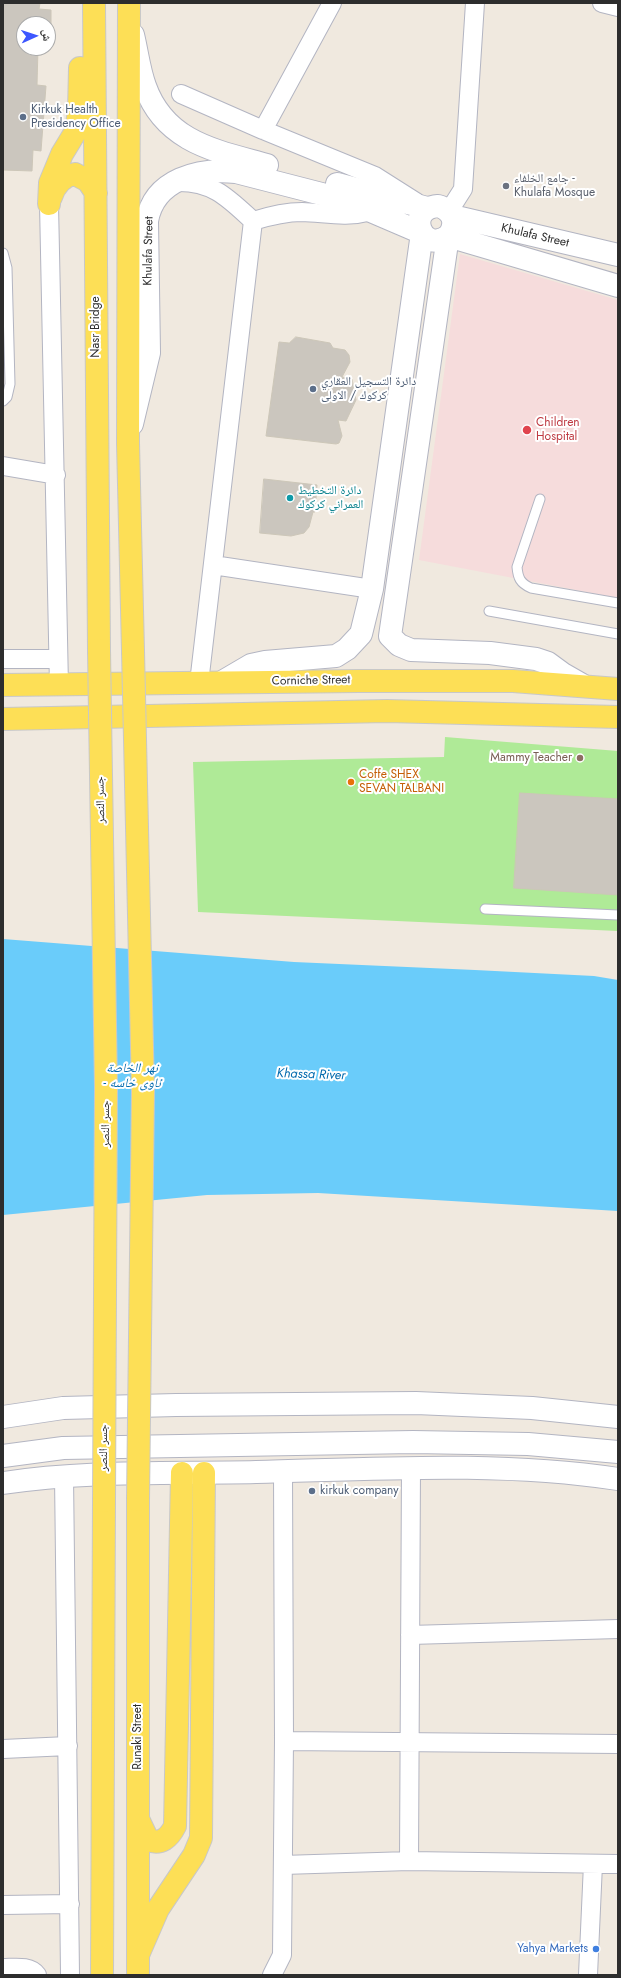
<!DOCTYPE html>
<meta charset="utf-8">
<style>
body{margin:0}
#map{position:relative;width:621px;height:1978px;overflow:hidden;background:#f0e9df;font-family:Jost,"Noto Naskh Arabic",sans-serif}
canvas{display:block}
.frame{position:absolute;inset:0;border:4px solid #2d2d2d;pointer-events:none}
.north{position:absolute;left:16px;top:16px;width:40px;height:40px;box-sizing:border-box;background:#fff;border:1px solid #ababab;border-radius:50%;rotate:87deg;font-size:11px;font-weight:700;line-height:16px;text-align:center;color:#2d2d2d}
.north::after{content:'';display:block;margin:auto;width:14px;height:18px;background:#3d57ff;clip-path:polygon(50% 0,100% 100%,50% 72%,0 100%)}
</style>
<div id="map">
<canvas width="621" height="1978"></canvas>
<div class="frame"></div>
<div class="north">ش</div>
</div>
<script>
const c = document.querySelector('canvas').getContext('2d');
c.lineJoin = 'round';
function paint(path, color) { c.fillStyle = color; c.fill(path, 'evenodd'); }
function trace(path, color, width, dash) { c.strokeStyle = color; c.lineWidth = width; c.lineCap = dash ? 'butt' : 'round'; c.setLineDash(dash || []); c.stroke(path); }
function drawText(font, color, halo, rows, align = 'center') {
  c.font = font + ' Jost,"Noto Naskh Arabic",sans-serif'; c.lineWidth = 4; c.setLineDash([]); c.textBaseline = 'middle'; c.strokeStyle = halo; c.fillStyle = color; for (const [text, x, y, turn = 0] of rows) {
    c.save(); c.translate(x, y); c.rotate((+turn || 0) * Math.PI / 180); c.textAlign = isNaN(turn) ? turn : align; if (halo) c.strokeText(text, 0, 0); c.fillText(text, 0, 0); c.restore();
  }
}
paint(new Path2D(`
 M460,254l158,46v298l-199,-38z`), '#f6dcdc');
paint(new Path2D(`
 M445,737l173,14v180l-420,-19 -5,-150 251,-5z`), '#afea97');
paint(new Path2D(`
 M3,939l291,23 181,8 119,6 24,4v231l-300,-18 -111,2 -204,20z`), '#6accfa');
const building = new Path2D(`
 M3,3h37l-1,6 12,1v14h-27v24h14l-1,37 9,1 -5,65 -8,-1 -1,21 -29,-1z
 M296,337l34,6 3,5 12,2 4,5 1,7 -8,15 10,2 4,21 -10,21 -8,-1 4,16 -3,7 -3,1 -70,-8 13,-94 10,1z
 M264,479l53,6 -2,27h-2l-4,15 -5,6 -13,3 -31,-3z
 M520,793l98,6v96l-104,-7z`);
paint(building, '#cbc6be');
trace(building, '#ccc6b8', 1);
const lane = new Path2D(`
 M3,253l4,15 3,116 -3,13 -4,4
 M540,499l-23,68c1,11 3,16 14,21l87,15
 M489,611l129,23
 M485,909l133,6`);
const street = new Path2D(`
 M602,3l16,4
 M181,94l82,36 112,46 41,26
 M263,130l69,-127
 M179,182c35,0 50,17 74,39
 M49,204l10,482
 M449,211l14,-22 12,-186
 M253,221c16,-5 32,-9 49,-9 26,1 43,6 70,-1
 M3,466l53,9
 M213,565l159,24
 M3,659h55
 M199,683l54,-462
 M64,1476l6,499
 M410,1635l208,-6
 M284,1741l334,3
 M3,1749l65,-3
 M409,1861l2,-394
 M283,1865l126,-4 209,3
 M3,1905l67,-1
 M3,1968c11,0 27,-3 34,7
 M272,1975l10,-20 2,-214 -1,-270
 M588,1975l5,-111`);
const secondary = new Path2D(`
 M133,35c4,16 6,35 12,51 20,57 72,65 122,79
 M337,184l90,24
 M452,216l166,39
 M132,424l17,-71 -2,-132c7,-42 52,-53 89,-49l109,28 77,33 -50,356 -11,45 -14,15 -11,7 -71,6 -14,3 -29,17
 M584,686l-21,-12 -15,-11 -12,-4 -46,-6 -79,-3 -12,-5 -9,-9 58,-400c10,-12 5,-26 -10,-30 -34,3 -16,49 10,30l170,50
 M3,1417l60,-9 113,-3 240,-2 116,5 86,9
 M3,1456l60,-8 350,-6 115,2 90,8
 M3,1483c83,-13 169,-9 253,-11 122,-3 242,-11 362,7`);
const primary = new Path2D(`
 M94,3l5,647
 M129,3l-1,440 5,208
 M51,197c4,-12 11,-21 24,-23l13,7 8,12
 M49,204l1,-21 12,-29 14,-23 3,-20 1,-43
 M3,685l356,-4h154l105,8
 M3,719l384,-8 231,6
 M138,1819l10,21c13,5 21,-2 27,-14l7,-353
 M138,1955l20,-46 36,-54 7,-17 3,-365
 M102,1975l2,-474
 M138,1975v-475`);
trace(lane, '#b3b5c2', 11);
trace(street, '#b3b5c2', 20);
trace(secondary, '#b3b5c2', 24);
trace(primary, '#c8c8c8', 24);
trace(lane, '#fff', 9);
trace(street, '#fff', 18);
trace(secondary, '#fff', 22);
trace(primary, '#fddf56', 22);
const primaryBridge = new Path2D(`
 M99,650l7,437 -2,414
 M133,651l10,441 -5,408`);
trace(primaryBridge, '#c8c8c8', 24, []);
trace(primaryBridge, '#fddf56', 22);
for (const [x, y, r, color] of [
 [23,117,4,"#5c6f8a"],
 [506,186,4,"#6b7280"],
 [313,389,4,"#5c6f8a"],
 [527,430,5,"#e0444e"],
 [290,498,4,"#0f9aa8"],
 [580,758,4,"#8d6e63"],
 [351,782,4,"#e8710a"],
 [312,1491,4,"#5c6f8a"],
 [596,1949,4,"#3f7fe0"]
]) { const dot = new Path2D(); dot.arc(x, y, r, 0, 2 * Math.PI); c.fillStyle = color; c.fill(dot); trace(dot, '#fff', 1.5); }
drawText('12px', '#4e5e75', '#fff', [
 ["Kirkuk Health",31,110],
 ["Presidency Office",31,124],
 ["دائرة التسجيل العقاري",321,382],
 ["كركوك / الاولى",321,396],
 ["kirkuk company",320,1491]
], 'left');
drawText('12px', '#5b616d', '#fff', [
 ["جامع الخلفاء -",514,179],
 ["Khulafa Mosque",514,193]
], 'left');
drawText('12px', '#2d2d2d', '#fff', [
 ["Khulafa Street",535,236,13],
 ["Khulafa Street",149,251,-89],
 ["Nasr Bridge",96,327,-90],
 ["Corniche Street",311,681,-1],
 ["جسر النصر",101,800,-91],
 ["جسر النصر",106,1124,-90],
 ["جسر النصر",104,1448,-90],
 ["Runaki Street",138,1737,-90]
]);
drawText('12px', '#be3a42', '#fff', [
 ["Children",536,423],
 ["Hospital",536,437]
], 'left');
drawText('12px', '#0d838f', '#fff', [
 ["دائرة التخطيط",298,491],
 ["العمراني كركوك",298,505]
], 'left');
drawText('12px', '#785e54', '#fff', [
 ["Mammy Teacher",572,758]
], 'right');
drawText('12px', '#c56008', '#fff', [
 ["Coffe SHEX",359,775],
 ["SEVAN TALBANI",359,789]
], 'left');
drawText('12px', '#366cbe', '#fff', [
 ["Yahya Markets",588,1949]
], 'right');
drawText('italic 13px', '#0169ad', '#fff', [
 ["نهر الخاصة",132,1069],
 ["- ئاوی خاسە",132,1084],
 ["Khassa River",311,1075,2]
]);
</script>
